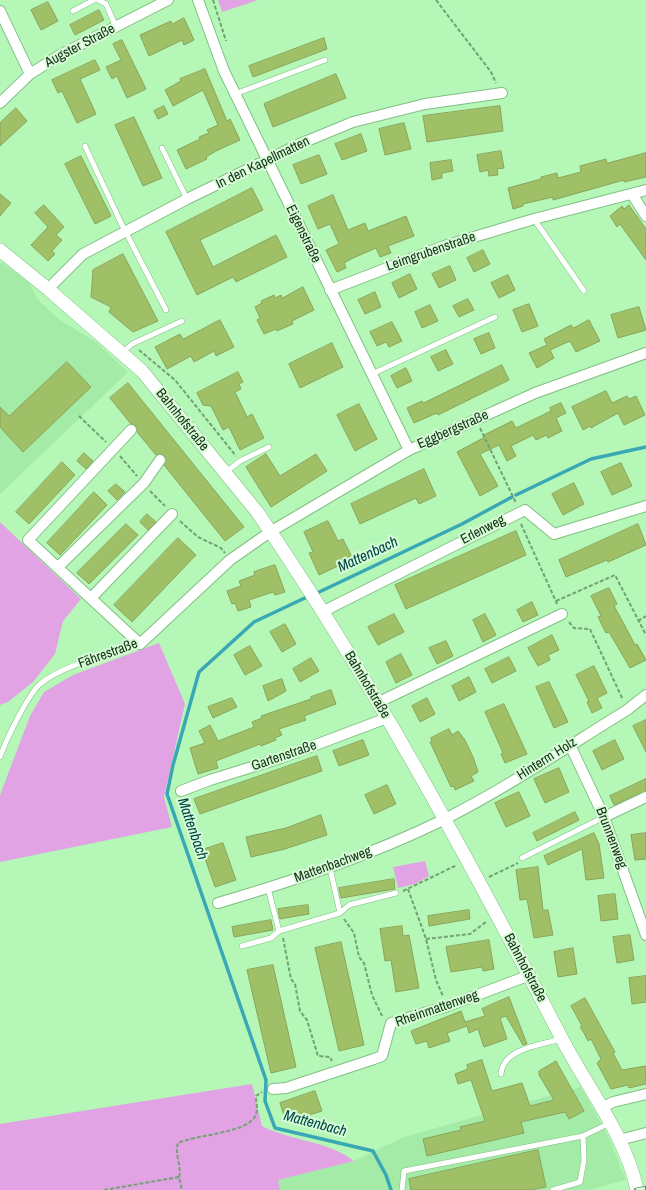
<!DOCTYPE html>
<meta charset="utf-8">
<style>
body{margin:0}
canvas{display:block;background:#b5f7b7}
</style>
<canvas width="646" height="1190"></canvas>
<script>
const c = document.querySelector('canvas').getContext('2d');
c.lineJoin = 'round';
function paint(path, color) { c.fillStyle = color; c.fill(path, 'evenodd'); }
function trace(path, color, width, dash) { c.strokeStyle = color; c.lineWidth = width; c.lineCap = dash ? 'butt' : 'round'; c.setLineDash(dash || []); c.stroke(path); }
function drawText(font, color, halo, rows, align = 'center') {
  c.font = font + ' "Archivo Narrow",sans-serif'; c.lineWidth = 4; c.setLineDash([]); c.textBaseline = 'middle'; c.strokeStyle = halo; c.fillStyle = color; for (const [text, x, y, turn = 0] of rows) {
    c.save(); c.translate(x, y); c.rotate((+turn || 0) * Math.PI / 180); c.textAlign = isNaN(turn) ? turn : align; if (halo) c.strokeText(text, 0, 0); c.fillText(text, 0, 0); c.restore();
  }
}
paint(new Path2D(`
 M2,262l27,21 10,18 21,19 36,22 32,30 -128,122v-230z
 M581,1087l28,51 17,42 -38,10h-308l-2,-10 76,-19 50,-24z`), '#a3eba7');
paint(new Path2D(`
 M218,0h40l-36,12z
 M0,522l81,77 -18,22 -8,33 -22,28 -25,20 -8,3z
 M159,643l26,61 -21,93 8,30 -172,35v-67l30,-79 14,-24 29,-17z
 M425,861l4,15 -14,8 -17,4 -5,-21z
 M252,1084l10,42c29,15 67,15 92,35l-76,19 2,10h-280v-66z`), '#e2a3e4');
trace(new Path2D(`
 M516,495l75,-36 55,-12
 M315,594l147,-70 50,-27
 M309,596l-55,26 -55,50 -26,93 -6,29 99,286 -1,21 10,27 98,23 13,24 5,15`), '#3aa8b4', 3.5);
const building = new Path2D(`
 M48,2l10,19 -17,9 -10,-20z
 M99,10l5,10 -29,15 -5,-10z
 M184,18l10,22 -10,5 -2,-5 -33,16 -9,-21 31,-14 1,3z
 M324,38l3,11 -74,28 -4,-11z
 M122,40l24,49 -19,9 -10,-22 -5,3 -6,-12 15,-7 -8,-16z
 M95,60l5,10 -20,9 16,35 -19,9 -15,-32 -4,2 -6,-13z
 M205,69l22,52 3,-2 10,21 -24,11 -10,6 1,2 -21,10 -9,-19 23,-11 -1,-2 10,-4 -2,-3 11,-5 -15,-35 -30,16 -8,-16 16,-9 -1,-2z
 M336,74l10,24 -73,29 -9,-23z
 M164,106l4,8 -10,5 -4,-8z
 M500,106l3,25 -76,11 -4,-26z
 M16,108l11,13 -27,25v-23z
 M134,117l28,61 -19,8 -28,-61z
 M404,123l7,26 -26,6 -6,-26z
 M361,134l6,17 -25,9 -7,-16z
 M501,151l3,17 -7,1 1,6 -9,1 -1,-6 -8,2 -3,-17z
 M646,153v24l-22,5v-2l-71,20v-3l-30,7v2l-10,3 -5,-21 33,-9v-2l16,-4 1,5 23,-6 -1,-6 26,-7 1,4z
 M319,155l8,19 -26,10 -8,-19z
 M81,156l30,60 -16,8 -30,-60z
 M451,160l2,11 -11,2v5l-10,2 -2,-17z
 M252,188l11,22 -63,30 13,27 63,-32 11,22 -51,25 -3,-5 -36,18 -31,-63z
 M0,194l11,9 -11,13z
 M333,195l15,35 17,-7 3,8 38,-15 8,20 -26,10 3,7 -11,4 -4,-9 -25,11 -7,4 2,5 -9,4 -11,-22 13,-6 -9,-20 -12,5 -10,-23z
 M44,205l20,22 -8,8 6,5 -10,11 3,3 -7,7 -17,-16 17,-18 -13,-14z
 M629,205l17,24v31l-26,-36 -3,3 -7,-11 12,-10 2,3z
 M483,250l7,14 -16,8 -7,-14z
 M123,254l35,67 -25,11 -24,-20 2,-5 -20,-10 2,-27z
 M450,266l6,14 -17,8 -7,-14z
 M410,274l7,15 -18,9 -7,-15z
 M508,275l7,15 -16,8 -8,-15z
 M303,287l11,23 -22,11 1,3 -16,7 -1,-2 -12,5 -7,-14 3,-2 -5,-11 7,-4 -1,-2 13,-6 1,3 6,-3 1,3z
 M375,292l6,15 -16,7 -7,-14z
 M468,299l6,11 -15,7 -6,-11z
 M529,304l9,22 -16,6 -9,-22z
 M430,305l8,16 -16,7 -7,-16z
 M639,307l7,23 -28,8 -7,-23z
 M220,320l14,27 -18,9 -2,-5 -20,11 -3,-6 -24,13 -12,-22 25,-13 3,5z
 M589,320l11,21 -24,11 -6,-11 -20,9 4,8 -17,10 -8,-15 18,-8 -3,-6 27,-14 2,3z
 M392,322l10,19 -13,6 -3,-5 -9,4 -7,-14z
 M489,333l6,15 -14,6 -7,-15z
 M332,343l11,24 -43,21 -11,-24z
 M446,350l7,14 -15,7 -7,-14z
 M67,362l24,25 -68,65 -23,-25v-20l9,9z
 M502,365l7,15 -71,35 -1,-2 -23,10 -7,-15 15,-7 1,2z
 M406,368l6,13 -15,7 -6,-12z
 M238,372l5,10 -4,2 2,5 -6,3 12,25 5,-3 12,24 -24,12 -11,-23 -6,3 -12,-24 -8,-1 -6,-12z
 M128,383l116,144 -19,14 -61,-76 2,-8 -5,-3 -5,1 -19,-23 -1,-6 -5,-2 -21,-26z
 M606,391l6,12 15,-7 2,3 7,-3 9,19 -21,10 -6,-12 -27,15 -1,-2 -7,4 -11,-23z
 M561,403l5,10 -10,5 6,13 -14,7 -1,-3 -11,5 -3,-5 -22,11 5,10 -9,5 -8,-16 -19,9 18,32 -18,10 -23,-44 28,-15 -1,-2 28,-14 4,7 35,-17 -1,-3z
 M359,404l18,35 -22,12 -18,-36z
 M84,453l9,8 -7,8 -9,-8z
 M266,454l14,22 36,-22 11,17 -56,36 -25,-40z
 M62,462l13,13 -46,49 -13,-12z
 M621,463l11,23 -20,9 -11,-23z
 M424,469l12,27 -17,8 -3,-6 -56,26 -9,-20z
 M574,483l10,21 -21,11 -11,-21z
 M116,484l9,8 -8,8 -9,-9z
 M94,492l13,13 -47,50 -13,-12z
 M147,514l9,8 -8,8 -8,-8z
 M328,521l10,20 5,-2 10,20 -34,16 -10,-22 4,-1 -9,-20z
 M126,524l12,11 -49,49 -12,-11z
 M638,524l8,21 -38,17 -1,-2 -41,17 -7,-17z
 M516,531l10,24 -120,54 -11,-24z
 M178,538l18,17 -64,67 -18,-17z
 M275,565l10,27 -10,3 -2,-3 -24,8 2,7 -13,4 -3,-8 -3,1 -5,-13 14,-5 -2,-5 16,-6 -1,-3z
 M609,588l8,16 -3,2 10,18 11,21 2,-1 9,16 -16,8 -21,-36 -3,1 -8,-16 3,-1 -10,-20z
 M532,602l6,13 -15,7 -6,-12z
 M394,614l10,18 -26,13 -10,-18z
 M485,614l11,21 -13,7 -10,-22z
 M285,624l11,20 -14,8 -12,-20z
 M552,635l7,15 -11,5 2,5 -12,6 -10,-18z
 M446,641l7,15 -16,8 -8,-16z
 M250,646l12,20 -17,9 -11,-20z
 M401,654l11,21 -16,8 -10,-21z
 M509,657l7,14 -24,12 -7,-14z
 M311,658l8,13 -19,11 -7,-13z
 M594,666l13,27 -10,5 5,10 -10,5 -5,-11 2,-1 -13,-26z
 M469,677l7,15 -17,9 -7,-15z
 M282,679l4,12 -18,10 -5,-15z
 M549,682l19,40 -14,6 -18,-41z
 M331,690l5,14 -32,12 2,4 -27,9 3,6 -7,3 1,2 -15,6 -1,-2 -44,17 2,7 -20,6 -8,-26 15,-5 -6,-12 11,-6 8,16 36,-14 -2,-5 10,-4 -1,-2 50,-17v-2z
 M232,698l5,9 -24,11 -5,-11z
 M427,698l8,16 -15,8 -8,-16z
 M504,704l23,50 -22,9 -4,-9 2,-1 -18,-41z
 M646,720v32l-13,-26z
 M449,729l3,6 6,-4 7,9 8,17 5,15 -7,4 3,5 -19,9 -1,-4 -3,1 -21,-45 2,-1 -1,-3z
 M363,740l6,15 -30,11 -6,-15z
 M615,740l9,19 -22,11 -9,-19z
 M317,756l5,15 -122,43 -6,-15z
 M559,768l10,24 -24,11 -11,-24z
 M646,779v12l-32,14 -4,-9z
 M387,785l9,19 -22,10 -9,-19z
 M519,792l11,24 -24,11 -11,-24z
 M575,812l4,8 -42,21 -4,-8z
 M321,815l6,20 -42,14 -34,8 -5,-20 40,-9z
 M594,833l5,11 5,34 -18,2 -4,-31 -34,16 -4,-9z
 M646,833v26l-11,1 -4,-25z
 M223,843l13,37 -21,7 -13,-37z
 M538,867l5,43h5l5,25 -19,3 -7,-39 -7,1 -4,-30z
 M394,879l1,10 -54,9 -2,-10z
 M615,894l3,25 -17,2 -3,-25z
 M308,905l1,9 -29,5 -2,-10z
 M469,910l1,9 -41,7 -1,-10z
 M271,920l2,10 -39,7 -2,-10z
 M402,926l1,10 6,-1 10,53 -23,4 -5,-32 -6,1 -5,-32z
 M630,935l4,25 -17,3 -4,-26z
 M489,940l5,29 -11,2 -1,-4 -31,5 -5,-25z
 M341,942l23,103 -25,6 -24,-103z
 M573,948l4,26 -19,3 -4,-25z
 M273,965l23,102 -25,6 -24,-103z
 M646,976v26l-14,2 -3,-26z
 M509,997l18,47 -4,1 -17,-29 -6,2 7,21 -23,8 -6,-18 -9,4 -2,-7 -20,7 3,8 -21,7 -2,-7 -11,3 -5,-13 50,-20 4,11 20,-6 -3,-7z
 M585,998l30,54 -2,1 9,17 24,-4v18l-17,4 -1,-3 -17,4 -14,-26 4,-4 -10,-20 -3,2 -4,-8 -4,-6 2,-1 -11,-20z
 M482,1060l10,31 30,-8 8,23 24,-6 -15,-25v-4l17,-10 28,50 -15,8 -4,-7 -44,10 3,11 -97,23 -4,-17 38,-9 -1,-3 25,-6 -14,-41 -13,4 -3,-10 13,-5 -1,-4z
 M315,1091l7,20 -36,11 -6,-19z
 M538,1150l8,37 -16,3h-119l-2,-11z`);
paint(building, '#a0c067');
trace(building, '#89a559', 1);
const service = new Path2D(`
 M98,0l8,4 10,23
 M73,11l21,-11
 M235,94l90,-34
 M85,146l36,77 45,87
 M162,148l25,51
 M534,219l50,72
 M122,353l10,-9 50,-23
 M372,374l123,-57
 M226,472l14,-11 29,-14
 M0,757c6,-17 27,-61 40,-73 23,-19 70,-30 99,-40
 M522,858l82,-41
 M268,888l11,43 61,-18 -10,-45
 M340,913l9,-8 47,-12
 M242,946l29,-8 8,-7
 M501,1074c2,-26 40,-29 60,-35
 M402,1190l2,-19 179,-35 27,-13
 M553,1190l27,-8 4,-22 -1,-24`);
const minor = new Path2D(`
 M198,0l26,71 185,379
 M0,11l30,63
 M0,103l30,-29 30,-19 108,-55
 M632,194l14,22
 M48,289l35,-35 104,-55 115,-56 51,-21 72,-18 77,-11
 M330,290l114,-44 90,-27 112,-29
 M131,430l-103,110 112,104 90,-84 40,-28 139,-82 126,-57 111,-40
 M58,567l86,-84 16,-23
 M91,598l81,-84
 M322,612l203,-102 29,24 92,-28
 M379,702l183,-88
 M570,745l34,72 42,118
 M181,791l29,-11 71,-22 106,-40
 M604,817l42,-20
 M218,903c78,-23 154,-48 227,-84 63,-32 122,-72 182,-109l19,-15
 M273,1089l13,-1 88,-29 8,-3 9,-33 57,-17 82,-31
 M601,1108l12,-6 33,-8
 M619,1140l27,-7`);
const tertiary = new Path2D(`
 M0,250l48,39 94,82 116,142c114,167 210,345 303,524 25,49 65,99 76,153`);
trace(service, '#81c084', 6);
trace(minor, '#81c084', 12);
trace(tertiary, '#81c084', 14);
trace(new Path2D(`
 M213,0l13,41
 M436,0l55,72 5,11
 M139,350l36,30 61,76
 M79,416l27,26
 M480,428l36,75
 M120,456l17,20
 M150,491l15,15
 M180,521l18,16 23,11 4,5
 M521,524l37,82
 M556,601l59,-26 31,60
 M638,621l8,-5
 M569,622l5,6 16,1 33,71
 M489,877l29,-14
 M408,889l18,50 10,41 7,16
 M403,891l54,-26
 M344,919l10,14 5,24 5,6 8,32 11,23
 M283,938l8,41 4,5 5,27 7,9 11,36 12,1 2,4
 M426,939l44,-5 16,-12
 M179,1177c3,-11 -5,-23 -1,-34 17,-8 66,-10 76,-25 5,-6 2,-15 2,-22l6,-4
 M104,1190l75,-13 3,13`), '#71a273', 2, [4, 2]);
trace(service, '#fff', 5);
trace(minor, '#fff', 10);
trace(tertiary, '#fff', 13);
const rail = new Path2D(`
 M636,1190l10,-2`);
trace(rail, '#669468', 4.5);
trace(rail, '#d6fcd6', 3, [9]);
drawText('14px', '#142e16', '#d6fcd6', [
 ["Augster Straße",80,46,-28],
 ["In den Kapellmatten",263,163,-26],
 ["Eigenstraße",303,234,64],
 ["Leimgrubenstraße",431,252,-19],
 ["Bahnhofstraße",182,420,51],
 ["Eggbergstraße",453,430,-24],
 ["Erlenweg",483,530,-27],
 ["Fährestraße",108,654,-20],
 ["Bahnhofstraße",367,685,59],
 ["Gartenstraße",284,756,-19],
 ["Hinterm Holz",547,759,-32],
 ["Brunnenweg",611,838,69],
 ["Mattenbachweg",333,865,-20],
 ["Bahnhofstraße",525,968,62],
 ["Rheinmattenweg",437,1009,-19]
]);
drawText('italic 15px', '#00444b', '#d6fcd6', [
 ["Mattenbach",368,555,-25],
 ["Mattenbach",192,829,71],
 ["Mattenbach",315,1124,15]
]);
</script>
